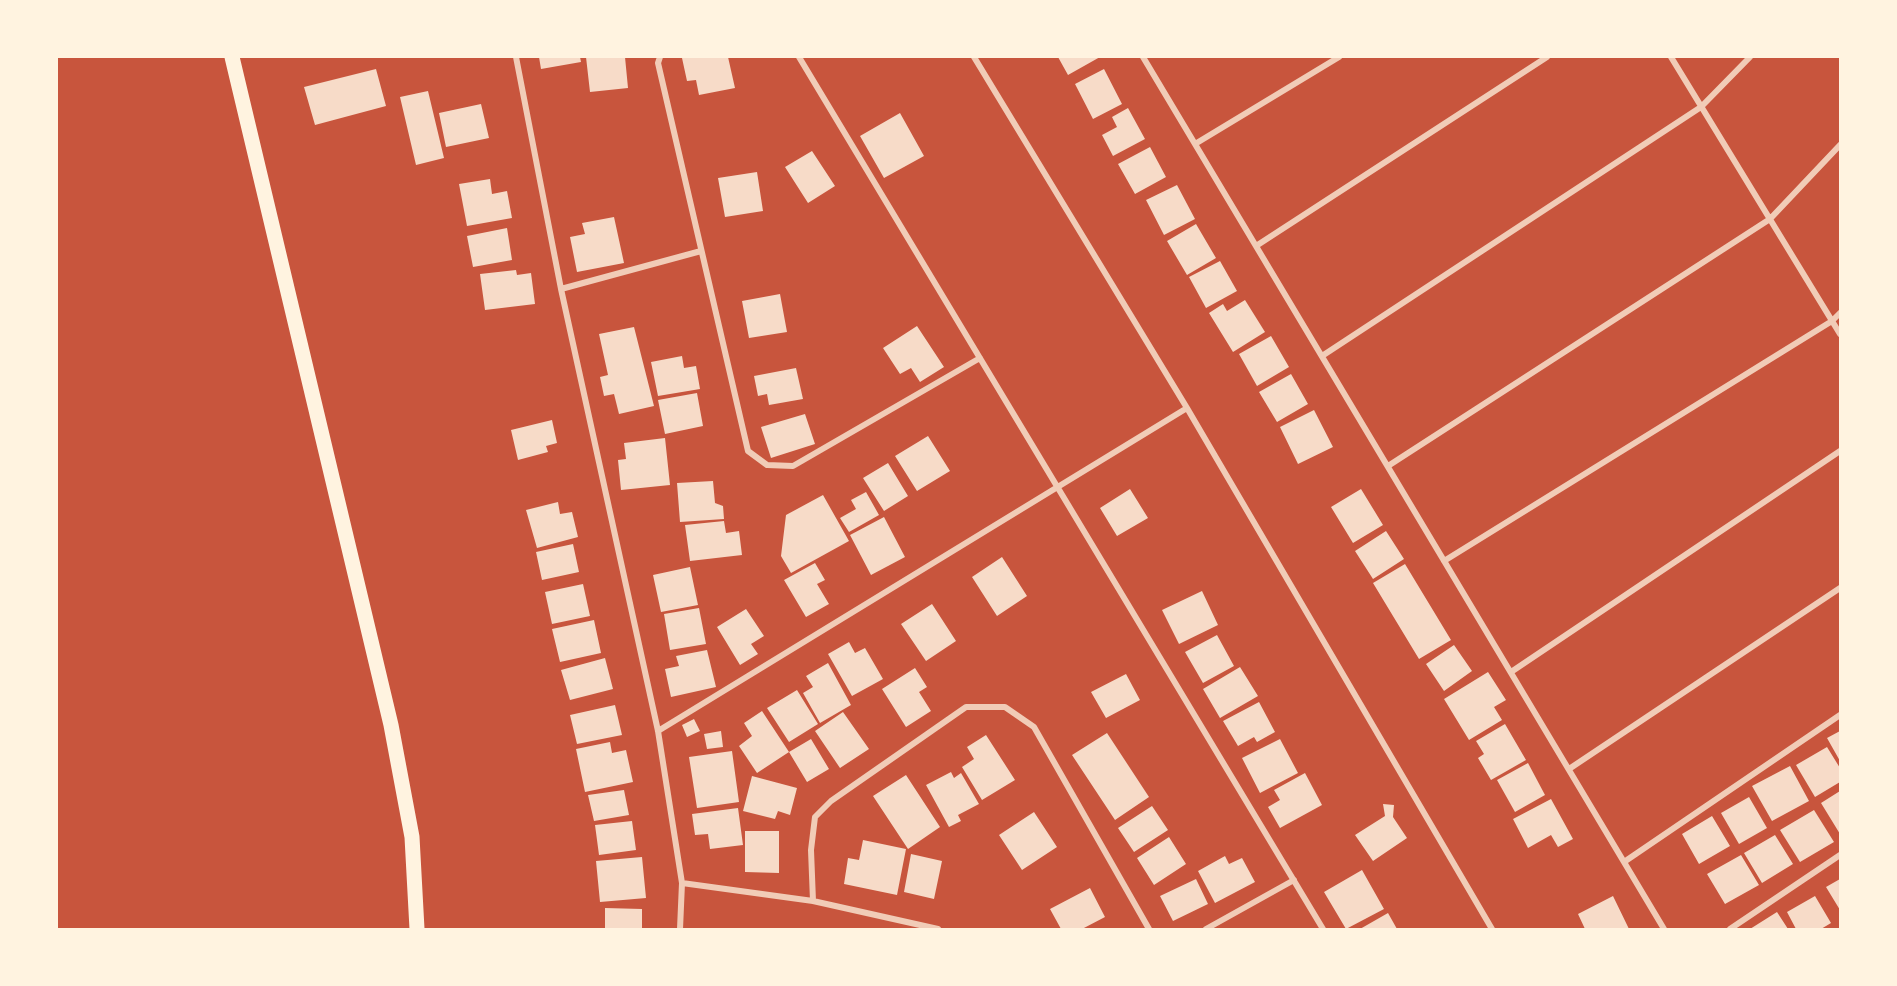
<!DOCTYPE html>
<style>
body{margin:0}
#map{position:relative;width:1897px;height:986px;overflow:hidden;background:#c8553d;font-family:Lato,sans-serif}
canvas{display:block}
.frame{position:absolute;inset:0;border:58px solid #fff3e0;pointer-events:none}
</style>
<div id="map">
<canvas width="1897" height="986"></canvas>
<div class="frame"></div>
</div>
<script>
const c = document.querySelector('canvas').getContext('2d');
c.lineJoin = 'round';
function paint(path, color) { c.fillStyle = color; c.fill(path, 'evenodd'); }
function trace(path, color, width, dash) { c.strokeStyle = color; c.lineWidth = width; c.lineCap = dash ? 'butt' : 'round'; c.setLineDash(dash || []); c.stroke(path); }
paint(new Path2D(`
 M539,57h41l1,5 -40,7z
 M586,57h39l3,31 -38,4z
 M689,57h39l7,31 -36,7 -3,-15 -9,1 -5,-23z
 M1058,57h42l-32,18z
 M376,69l10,37 -71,19 -11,-38z
 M1104,69l18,35 -29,15 -18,-35z
 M428,91l16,67 -28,7 -16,-68z
 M481,104l8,34 -43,9 -7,-34z
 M1128,108l17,31 -32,17 -11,-21 15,-8 -5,-10z
 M900,113l24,43 -40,22 -24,-42z
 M1150,147l16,30 -31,17 -17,-30z
 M812,151l23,35 -27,17 -23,-36z
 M757,172l6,39 -38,6 -7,-39z
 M490,179l2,15 15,-3 5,27 -45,8 -8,-42z
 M1177,185l18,34 -31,16 -18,-35z
 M614,217l10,46 -47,9 -7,-35 15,-3 -3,-11z
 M1196,224l20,34 -29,17 -20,-34z
 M507,228l5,32 -39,7 -6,-31z
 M1220,261l17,30 -31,17 -17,-31z
 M516,270l1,5 14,-2 4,31 -50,6 -5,-36z
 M780,294l7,38 -38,6 -7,-37z
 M1245,300l20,32 -32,20 -24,-39 14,-9 4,7z
 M917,326l27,41 -24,15 -9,-14 -11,6 -17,-26z
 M634,327l20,79 -35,8 -5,-20 -10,2 -4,-19 8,-2 -9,-41z
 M1271,336l18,31 -32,19 -18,-32z
 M682,356l2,12 12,-2 4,23 -42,7 -7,-34z
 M796,368l7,31 -34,6 -2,-11 -9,2 -4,-20z
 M1291,374l17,30 -31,18 -18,-30z
 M697,393l6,33 -38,8 -7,-34z
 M1314,410l19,37 -35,17 -18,-37z
 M805,414l10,30 -44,14 -10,-31z
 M552,420l5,23 -11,3 2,6 -30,8 -7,-30z
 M928,436l22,35 -33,20 -22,-35z
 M665,438l5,47 -49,5 -3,-30 8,-1 -2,-16z
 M888,463l20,33 -24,15 -21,-33z
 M713,481l2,22 8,3 1,13 -44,3 -3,-39z
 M1130,489l18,29 -31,18 -17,-28z
 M1361,489l22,36 -30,18 -22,-36z
 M866,492l13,23 -30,17 -9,-14 16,-9 -5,-9z
 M823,495l26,46 -58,32 -10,-17 5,-41z
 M558,502l2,12 12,-2 6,25 -41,11 -11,-38z
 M884,517l21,40 -34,18 -21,-40z
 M724,521l2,12 13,-2 3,24 -52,6 -5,-36z
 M1386,531l18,28 -31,20 -18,-28z
 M573,544l6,28 -37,8 -6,-28z
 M1002,557l25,39 -30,20 -25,-39z
 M815,563l10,17 -8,4 12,20 -23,13 -22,-37z
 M1405,564l46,76 -32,19 -46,-76z
 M690,567l8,38 -37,7 -8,-37z
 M583,584l7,32 -38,8 -7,-32z
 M1202,591l16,34 -39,19 -17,-34z
 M932,604l24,37 -30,20 -25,-37z
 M699,608l7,36 -36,6 -6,-36z
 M746,609l18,27 -13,8 7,10 -18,11 -23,-38z
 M594,620l7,33 -41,9 -8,-33z
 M1217,635l17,31 -31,17 -18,-31z
 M849,642l6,11 10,-5 18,31 -31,17 -24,-42z
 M1454,645l18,26 -28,20 -18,-27z
 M707,650l9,37 -45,10 -6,-28 14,-3 -3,-10z
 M605,658l8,31 -43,11 -9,-30z
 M828,663l23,42 -31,18 -17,-30 10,-6 -7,-11z
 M1240,667l18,29 -38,22 -17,-29z
 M915,668l12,19 -8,5 12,19 -25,16 -24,-38z
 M1488,672l18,28 -12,7 8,13 -33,20 -25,-41z
 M1126,674l14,26 -34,18 -15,-26z
 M797,690l21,34 -29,18 -22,-34z
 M1259,702l16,30 -18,10 -3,-5 -16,9 -15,-25z
 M615,705l7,30 -45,9 -7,-29z
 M762,711l27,41 -32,21 -18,-27 13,-10 -8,-13z
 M843,712l26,37 -29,19 -25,-37z
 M694,719l6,12 -13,6 -5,-12z
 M1505,724l21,36 -35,20 -13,-22 6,-4 -8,-13z
 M721,731l2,16 -16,2 -3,-15z
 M1840,731v30l-13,-23z
 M1107,733l42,64 -34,23 -43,-65z
 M986,735l29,45 -33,20 -20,-33 12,-8 -7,-12z
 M811,739l18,30 -22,13 -18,-30z
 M1280,739l18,34 -38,20 -18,-35z
 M610,742l2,11 14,-3 7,32 -48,10 -9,-43z
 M1827,747l13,21v14l-25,15 -19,-32z
 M732,751l7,51 -42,6 -8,-51z
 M1528,763l17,32 -30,17 -18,-32z
 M1790,766l19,35 -37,20 -20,-35z
 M951,772l3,6 7,-5 18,31 -21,11 3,6 -12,6 -23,-42z
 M1305,773l17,32 -42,23 -12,-21 12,-7 -6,-10z
 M906,775l34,52 -32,22 -35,-53z
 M752,776l45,12 -7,27 -12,-4 -3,8 -32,-8z
 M624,790l5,25 -35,6 -6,-26z
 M1840,791v43l-19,-31z
 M1749,797l18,31 -28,16 -18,-31z
 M1551,799l22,40 -15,8 -7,-12 -23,13 -15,-29z
 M1383,804l11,1 -1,12 14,21 -34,23 -18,-26 30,-19z
 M1152,806l16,24 -34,22 -16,-24z
 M738,808l5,37 -33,4 -2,-15 -13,1 -3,-21z
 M1814,810l20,32 -34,20 -20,-32z
 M1034,812l23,35 -35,23 -23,-35z
 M1712,816l18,30 -31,18 -17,-30z
 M632,821l4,29 -37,5 -4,-30z
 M745,831h34v42l-34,-1z
 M1775,835l18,29 -31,19 -18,-30z
 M1169,837l17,27 -32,21 -17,-27z
 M863,840l43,9 -9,46 -53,-11 4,-26 11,2z
 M911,854l31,7 -8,38 -30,-7z
 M1741,855l18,30 -34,19 -18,-30z
 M1225,856l4,8 13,-6 13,24 -40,21 -17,-32z
 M642,857l4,41 -46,4 -4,-41z
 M1362,870l22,39 -38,20 -22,-37z
 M1196,879l12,25 -35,17 -13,-25z
 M1840,879v31l-14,-23z
 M1090,888l15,29 -23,12h-21l-11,-20z
 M1613,896l16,33h-44l-7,-15z
 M1815,896l16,27 -10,6h-25l-9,-17z
 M605,908l37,1v20h-37z
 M1777,912l11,17h-38z
 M1388,913l9,16h-37z`), '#f7dbc8');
trace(new Path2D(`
 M516,57l45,232 97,442 24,152 -2,46
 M660,57l-2,6 90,388 19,14 26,1 187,-108
 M799,57l524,872
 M974,57l213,351 305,521
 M1143,57l521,872
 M1671,57l169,277
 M1195,144l144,-87
 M1256,246l291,-189
 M561,289l140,-38
 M1322,356l379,-249 49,-50
 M1388,466l382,-247 70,-74
 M1444,561l388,-240 8,-8
 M1511,672l329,-221
 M658,731l529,-323
 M1569,769l271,-181
 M1624,862l216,-147
 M682,883l131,18 125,28
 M813,901l-2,-51 4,-33 16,-16 135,-94h39l29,20 115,202
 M1206,929l88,-49
 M1730,929l110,-74`), '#f1ccb7', 6);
trace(new Path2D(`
 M232,57l159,668 21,112 5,92`), '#fff3e0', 15);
</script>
